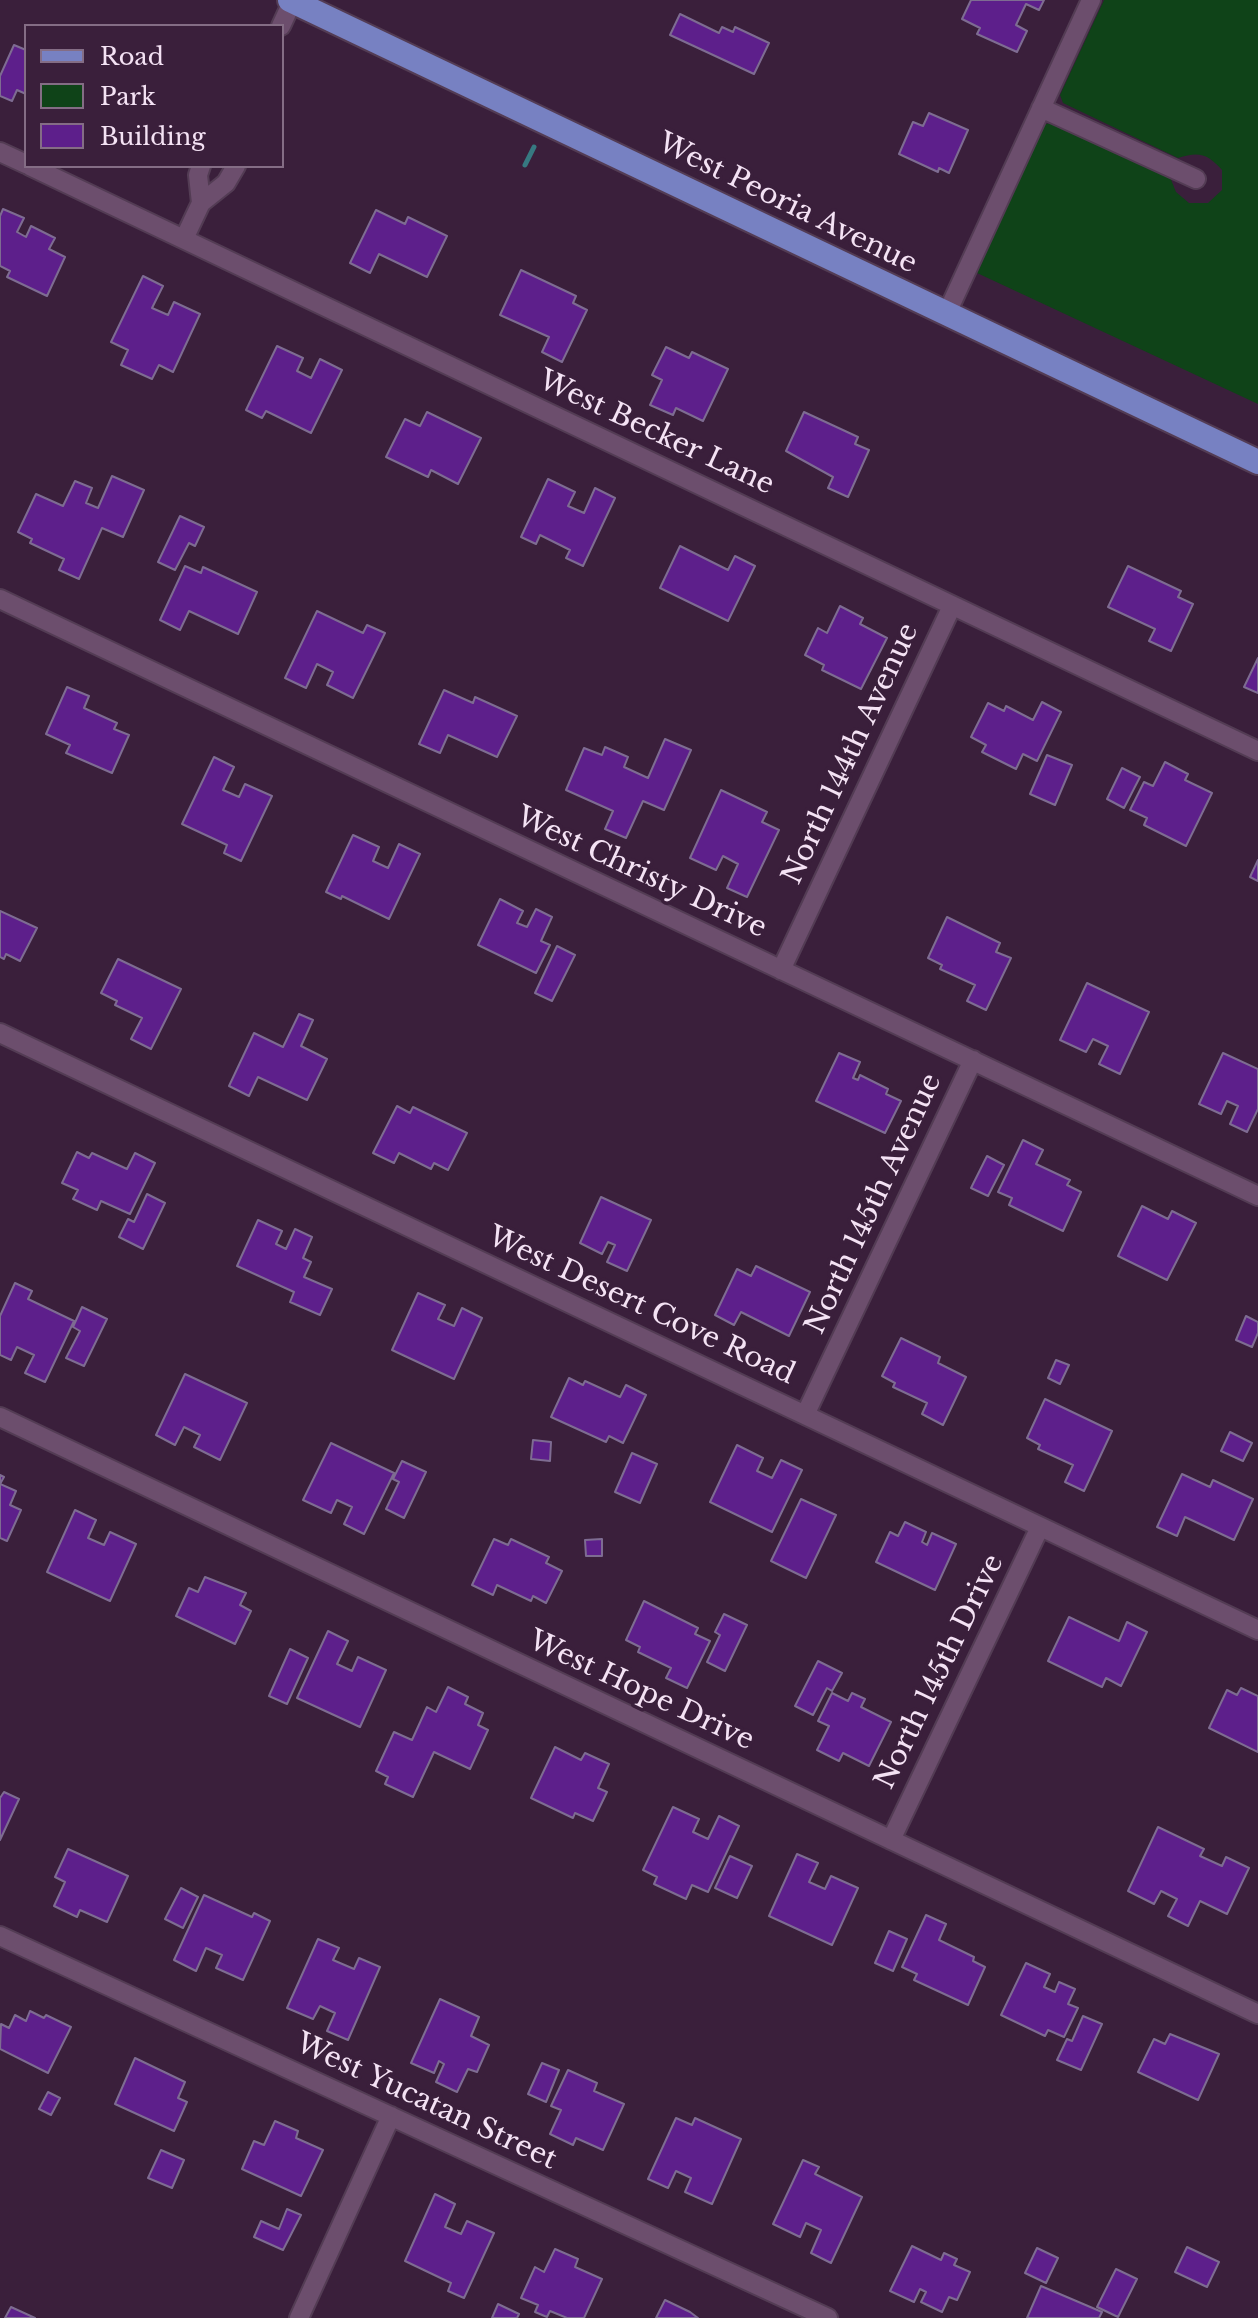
<!DOCTYPE html>
<style>
body{margin:0}
#map{position:relative;width:1258px;height:2318px;overflow:hidden;background:#3a1f3b;font-family:"Libre Baskerville",serif}
canvas{display:block}
.legend{position:absolute;left:24px;top:24px;width:260px;height:144px;box-sizing:border-box;background:#3a1f3b;border:2px solid #846d85;margin:0;padding:10px 14px;list-style:none;font-size:24px;color:#f4e2f4}
.legend li{display:flex;align-items:center;gap:16px;height:40px}
.legend b{width:40px;border:2px solid #846d85}
</style>
<div id="map">
<canvas width="1258" height="2318"></canvas>
<ul class="legend">
<li><b style="height:10px;background:#7781c2"></b>Road</li>
<li><b style="height:22px;background:#0f4318"></b>Park</li>
<li><b style="height:22px;background:#5d1f8b"></b>Building</li>
</ul>
</div>
<script>
const c = document.querySelector('canvas').getContext('2d');
c.lineJoin = 'round';
function paint(path, color) { c.fillStyle = color; c.fill(path, 'evenodd'); }
function trace(path, color, width, dash) { c.strokeStyle = color; c.lineWidth = width; c.lineCap = dash ? 'butt' : 'round'; c.setLineDash(dash || []); c.stroke(path); }
function drawText(font, color, halo, rows, align = 'center') {
  c.font = font + ' "Libre Baskerville",serif'; c.lineWidth = 7; c.setLineDash([]); c.textBaseline = 'middle'; c.strokeStyle = halo; c.fillStyle = color; for (const [text, x, y, turn = 0] of rows) {
    c.save(); c.translate(x, y); c.rotate((+turn || 0) * Math.PI / 180); c.textAlign = isNaN(turn) ? turn : align; if (halo) c.strokeText(text, 0, 0); c.fillText(text, 0, 0); c.restore();
  }
}
paint(new Path2D(`
 M1104,0h154v404l-281,-131 68,-149 9,-1 116,54 6,15 13,11h19l14,-13v-20c-14,-16 -23,-19 -44,-12l-115,-55 -3,-8z`), '#0f4318');
trace(new Path2D(`
 M525,165l9,-18`), '#377981', 5);
const building = new Path2D(`
 M971,0h73l-5,10 -13,-6 -10,21 11,6 -10,21 -40,-18 3,-6 -18,-9z
 M680,14l39,19 3,-6 11,5 2,-5 34,16 -15,31 -84,-39z
 M14,45l12,5v44l-9,-4 -5,11 -12,-5v-20z
 M929,113l39,17 -19,43 -10,-5 -1,4 -39,-18 14,-32 10,4z
 M3,209l21,9 -7,14 9,5 5,-11 24,12 -6,11 16,8 -18,39 -40,-19 3,-6 -10,-5v-50z
 M376,210l29,14 3,-7 39,19 -20,41 -48,-23 -9,19 -20,-10z
 M521,270l55,26 -3,7 14,7 -25,52 -20,-10 7,-15 -49,-22z
 M143,276l20,10 -11,22 16,7 6,-13 26,12 -27,58 -14,-7 -7,14 -31,-14 7,-15 -17,-8z
 M277,346l26,12 -6,13 14,7 9,-19 22,11 -31,63 -45,-22 -4,7 -16,-8z
 M666,347l23,11 3,-6 36,17 -25,52 -27,-13 -3,7 -23,-10 12,-25 -10,-5z
 M427,412l54,26 -23,46 -27,-14 -3,7 -42,-20 19,-38 15,7z
 M804,412l54,25 -3,7 14,6 -21,47 -20,-9 5,-11 -47,-26z
 M112,476l32,14 -21,47 -21,-9 -23,51 -20,-9 5,-11 -34,-16 2,-4 -14,-7 18,-38 27,12 12,-25 17,7 -6,15 12,5z
 M548,479l27,13 -7,14 16,7 11,-25 20,10 -32,68 -17,-8 4,-8 -30,-15 -4,9 -15,-7z
 M180,516l24,11 -9,19 -6,-3 -14,27 -17,-8z
 M680,546l48,24 7,-14 20,10 -27,55 -68,-33z
 M185,566l16,7 2,-6 54,25 -19,42 -49,-23 -9,19 -20,-10z
 M1128,566l53,25 -3,6 15,7 -22,47 -22,-10 6,-12 -47,-22z
 M840,606l23,12 -3,6 27,14 -26,51 -39,-19 2,-5 -19,-10 13,-27 9,5z
 M317,611l46,22 4,-8 18,8 -32,65 -26,-13 6,-13 -16,-8 -11,24 -21,-10z
 M1258,658v35l-14,-6z
 M67,687l22,9 -5,12 33,15 -3,6 15,6 -17,38 -46,-20 4,-8 -24,-11z
 M444,690l29,13 2,-6 42,19 -20,41 -49,-22 -8,18 -21,-9z
 M1042,702l19,10 -24,49 -14,-7 -7,15 -34,-17 4,-7 -15,-8 17,-34 16,8 2,-5 27,14z
 M665,739l26,11 -27,60 -21,-9 -17,37 -21,-9 8,-18 -47,-21 18,-42 18,7 3,-8 23,10 -4,10 24,11z
 M1047,755l25,10 -17,40 -25,-11z
 M214,757l20,10 -11,23 16,7 6,-13 27,12 -31,65 -17,-8 3,-8 -45,-21z
 M1165,762l23,12 -3,6 27,13 -26,53 -42,-21 3,-7 -17,-8 14,-28 9,4z
 M1122,768l18,9 -16,31 -17,-9z
 M721,790l46,22 -5,10 17,8 -32,67 -20,-9 11,-24 -15,-8 -7,14 -26,-12z
 M353,835l26,12 -6,14 15,7 11,-24 21,10 -31,65 -47,-23 -1,3 -15,-7z
 M1258,860v21l-8,-4z
 M500,899l23,12 -6,12 10,4 9,-18 16,8 -11,24 9,4 -14,28 -58,-28z
 M0,911l37,17 -17,33 -14,-7 -2,5 -4,-2z
 M947,917l53,26 -4,9 15,6 -25,52 -19,-9 8,-16 -35,-16 2,-4 -14,-7z
 M557,946l18,9 -23,46 -17,-8z
 M118,959l63,30 -30,60 -20,-10 11,-21 -27,-13 2,-4 -16,-8z
 M1087,983l62,29 -29,62 -21,-10 9,-18 -15,-7 -7,13 -26,-12z
 M299,1014l14,6 -12,26 26,13 -20,41 -49,-23 -9,19 -20,-10 25,-53 29,14z
 M839,1053l21,9 -7,16 5,2 2,-5 28,14 -2,5 15,7 -16,32 -69,-32z
 M1223,1053l35,16v40l-11,23 -17,-8 8,-18 -11,-5 -6,13 -22,-10z
 M397,1106l13,7 3,-6 54,26 -19,37 -14,-7 -3,6 -32,-16 -5,10 -21,-10z
 M1023,1140l20,10 -7,14 34,16 -3,5 14,7 -18,39 -54,-26 3,-7 -14,-6z
 M77,1152l12,6 3,-5 35,16 8,-16 20,10 -25,51 -29,-13 -4,9 -24,-11 5,-9 -16,-7z
 M987,1156l17,9 -16,31 -17,-8z
 M147,1194l18,9 -22,46 -24,-12 9,-18 6,3z
 M601,1197l50,23 -24,51 -20,-9 8,-17 -7,-3 -6,12 -22,-11z
 M1142,1206l26,13 4,-8 24,12 -29,57 -49,-24z
 M258,1220l24,11 -6,13 10,5 9,-20 17,8 -9,21 8,4 -7,15 28,12 -12,26 -30,-13 4,-10 -57,-26z
 M756,1266l54,26 -21,44 -48,-24 -7,13 -19,-10 22,-46 14,7z
 M15,1283l17,8 -4,8 46,22 -29,61 -20,-9 9,-18 -17,-8 -6,13 -11,-5v-39z
 M418,1293l27,12 -7,14 16,7 8,-18 20,10 -28,61 -62,-29z
 M82,1307l25,12 -23,47 -18,-8 14,-27 -7,-4z
 M1246,1316l12,6v11l-6,14 -16,-7z
 M901,1338l39,19 -2,6 28,14 -23,48 -21,-11 5,-11 -34,-16 2,-4 -13,-7z
 M1056,1360l13,5 -9,19 -12,-6z
 M185,1374l62,29 -27,57 -26,-13 6,-12 -16,-8 -9,18 -19,-10z
 M569,1378l14,7 2,-4 35,16 6,-12 20,10 -23,48 -14,-7 -3,6 -55,-25z
 M1045,1399l67,32 -28,60 -19,-9 8,-17 -35,-16 2,-4 -13,-7z
 M1230,1432l22,11 -9,18 -22,-10z
 M533,1440l18,2 -1,19 -19,-2z
 M331,1443l63,30 -30,61 -20,-10 8,-17 -15,-7 -6,13 -28,-13z
 M737,1445l26,13 -6,13 15,7 9,-18 21,10 -30,62 -62,-30z
 M632,1453l25,11 -17,39 -25,-11z
 M402,1461l24,11 -22,46 -18,-9 13,-27 -6,-3z
 M1182,1474l28,13 3,-7 40,19 -19,41 -49,-23 -8,19 -20,-9z
 M0,1475l4,2 -4,7 16,7 -6,14 11,5 -14,31 -7,-3z
 M801,1499l35,16 -30,63 -35,-17z
 M75,1510l21,10 -8,18 16,7 6,-13 26,12 -26,57 -63,-29z
 M905,1522l21,10 -4,10 5,3 5,-12 24,11 -21,46 -59,-28 14,-30 8,4z
 M494,1539l14,6 3,-6 38,18 -3,6 16,8 -16,32 -13,-7 -2,5 -34,-16 -4,10 -21,-10z
 M602,1539v17h-16l-1,-16z
 M205,1577l41,16 -6,12 11,6 -16,33 -59,-28 13,-28 9,4z
 M644,1601l54,27 -3,6 15,7 -23,47 -21,-10 5,-10 -33,-16 2,-5 -14,-7z
 M724,1614l23,11 -22,46 -18,-9 13,-27 -5,-3z
 M1069,1617l50,24 8,-19 20,10 -26,54 -15,-8 -4,9 -54,-26z
 M328,1631l20,10 -11,23 15,7 6,-14 28,13 -26,57 -63,-29z
 M290,1649l18,9 -21,46 -18,-8z
 M818,1661l24,12 -10,18 -5,-3 -14,27 -18,-9z
 M448,1687l20,10 -3,7 18,9 -5,12 10,5 -18,39 -36,-17 -21,45 -28,-13 3,-7 -12,-6 18,-39 18,8 15,-33 9,5z
 M1241,1688l17,8v56l-49,-24 18,-38 10,5z
 M832,1693l16,8 4,-8 13,6 -4,8 30,15 -22,44 -26,-13 -4,8 -22,-11 12,-24 -11,-5z
 M555,1747l26,13 4,-7 24,11 -11,24 9,4 -14,29 -18,-8 -2,5 -42,-20z
 M4,1792l15,7 -19,41v-42z
 M673,1807l26,12 -6,13 15,7 11,-23 20,10 -31,66 -16,-7 -6,14 -32,-15 3,-7 -14,-7z
 M1158,1827l46,22 -4,7 22,10 4,-9 23,11 -22,46 -27,-13 -12,25 -20,-10 9,-17 -16,-8 -7,13 -26,-13z
 M68,1849l60,27 -21,46 -27,-12 -3,7 -23,-11 11,-24 -10,-5z
 M797,1854l21,9 -9,19 16,7 6,-13 27,12 -26,57 -63,-29z
 M730,1856l22,10 -15,32 -22,-10z
 M181,1888l17,9 -15,31 -18,-9z
 M204,1895l48,22 2,-4 16,8 -27,59 -27,-12 6,-13 -16,-7 -10,23 -22,-11z
 M926,1915l20,9 -7,16 35,17 -1,4 12,6 -17,38 -54,-25 3,-6 -15,-7z
 M889,1931l18,8 -14,32 -18,-8z
 M318,1939l21,9 -6,12 21,9 5,-11 21,9 -32,73 -21,-9 8,-18 -15,-7 -7,13 -26,-11z
 M1026,1963l24,11 -6,13 11,5 4,-10 16,7 -7,15 10,4 -14,29 -16,-7 -3,6 -44,-21z
 M440,1999l39,18 -8,19 18,9 -12,27 -9,-3 -11,23 -21,-10 8,-18 -5,-3 -5,12 -23,-10z
 M30,2011l14,7 2,-3 25,12 -23,46 -48,-24 1,-25 8,4 6,-13 11,6z
 M1083,2016l19,8 -21,46 -24,-10 10,-21 5,2z
 M1170,2034l49,20 -21,46 -60,-28 16,-33 11,5z
 M135,2058l50,24 -7,16 9,4 -13,29 -59,-27z
 M542,2063l17,7 -13,32 -18,-8z
 M568,2070l29,13 -3,8 30,13 -21,46 -27,-12 -3,7 -23,-11 11,-24 -10,-4z
 M48,2092l12,6 -9,17 -12,-6z
 M676,2118l16,7 3,-7 46,21 -29,65 -27,-12 6,-14 -15,-7 -8,17 -20,-9z
 M275,2121l23,10 -2,7 27,12 -22,46 -59,-27 12,-28 10,4z
 M161,2150l23,10 -12,28 -24,-10z
 M803,2160l16,7 -4,7 47,23 -31,66 -20,-10 10,-23 -15,-7 -6,14 -27,-13z
 M435,2194l20,10 -10,23 16,7 6,-13 27,12 -30,65 -16,-7 3,-8 -46,-22z
 M287,2209l14,6 -18,35 -29,-13 7,-16 18,8z
 M912,2246l29,14 3,-7 13,6 -3,6 16,7 -13,28 -8,-3 -7,15 -21,-10 5,-10 -6,-3 -6,13 -24,-11z
 M1187,2247l32,15 -12,25 -32,-15z
 M1037,2248l21,10 -12,25 -21,-10z
 M555,2249l23,10 -3,8 27,12 -18,39h-17l-17,-7 -3,6 -12,-5 3,-7 -17,-7 14,-31 9,5z
 M1116,2269l21,10 -19,38 -21,-10z
 M1041,2286l61,26 -3,6h-72z
 M665,2300l25,12 8,6h-42z
 M498,2304l21,10 -2,4h-25z
 M11,2307l24,11h-30z`);
paint(building, '#5d1f8b');
trace(building, '#7e6c92', 2);
const minor = new Path2D(`
 M281,26l12,-26
 M1041,108l155,71
 M0,152l26,12
 M30,166l1228,585
 M201,203l-3,-28 3,-9
 M184,239l17,-36 25,-20 10,-17
 M947,313l144,-313
 M0,599l1258,597
 M781,970l171,-364
 M0,1033l1258,597
 M805,1415l168,-355
 M0,1417l1258,597
 M891,1840l149,-313
 M0,1936l828,382
 M299,2318l92,-202`);
const major = new Path2D(`
 M290,0l968,462`);
trace(minor, '#533c54', 22);
trace(major, '#533c54', 28);
trace(minor, '#6c4e6d', 18);
trace(major, '#7781c2', 24);
drawText('28px', '#f4e2f4', '#3a1f3b', [
 ["West Peoria Avenue",787,204,26],
 ["West Becker Lane",656,433,25],
 ["North 144th Avenue",851,754,-65],
 ["West Christy Drive",641,873,25],
 ["North 145th Avenue",874,1204,-65],
 ["West Desert Cove Road",641,1306,25],
 ["North 145th Drive",940,1672,-64],
 ["West Hope Drive",641,1691,25],
 ["West Yucatan Street",426,2102,25]
]);
</script>
